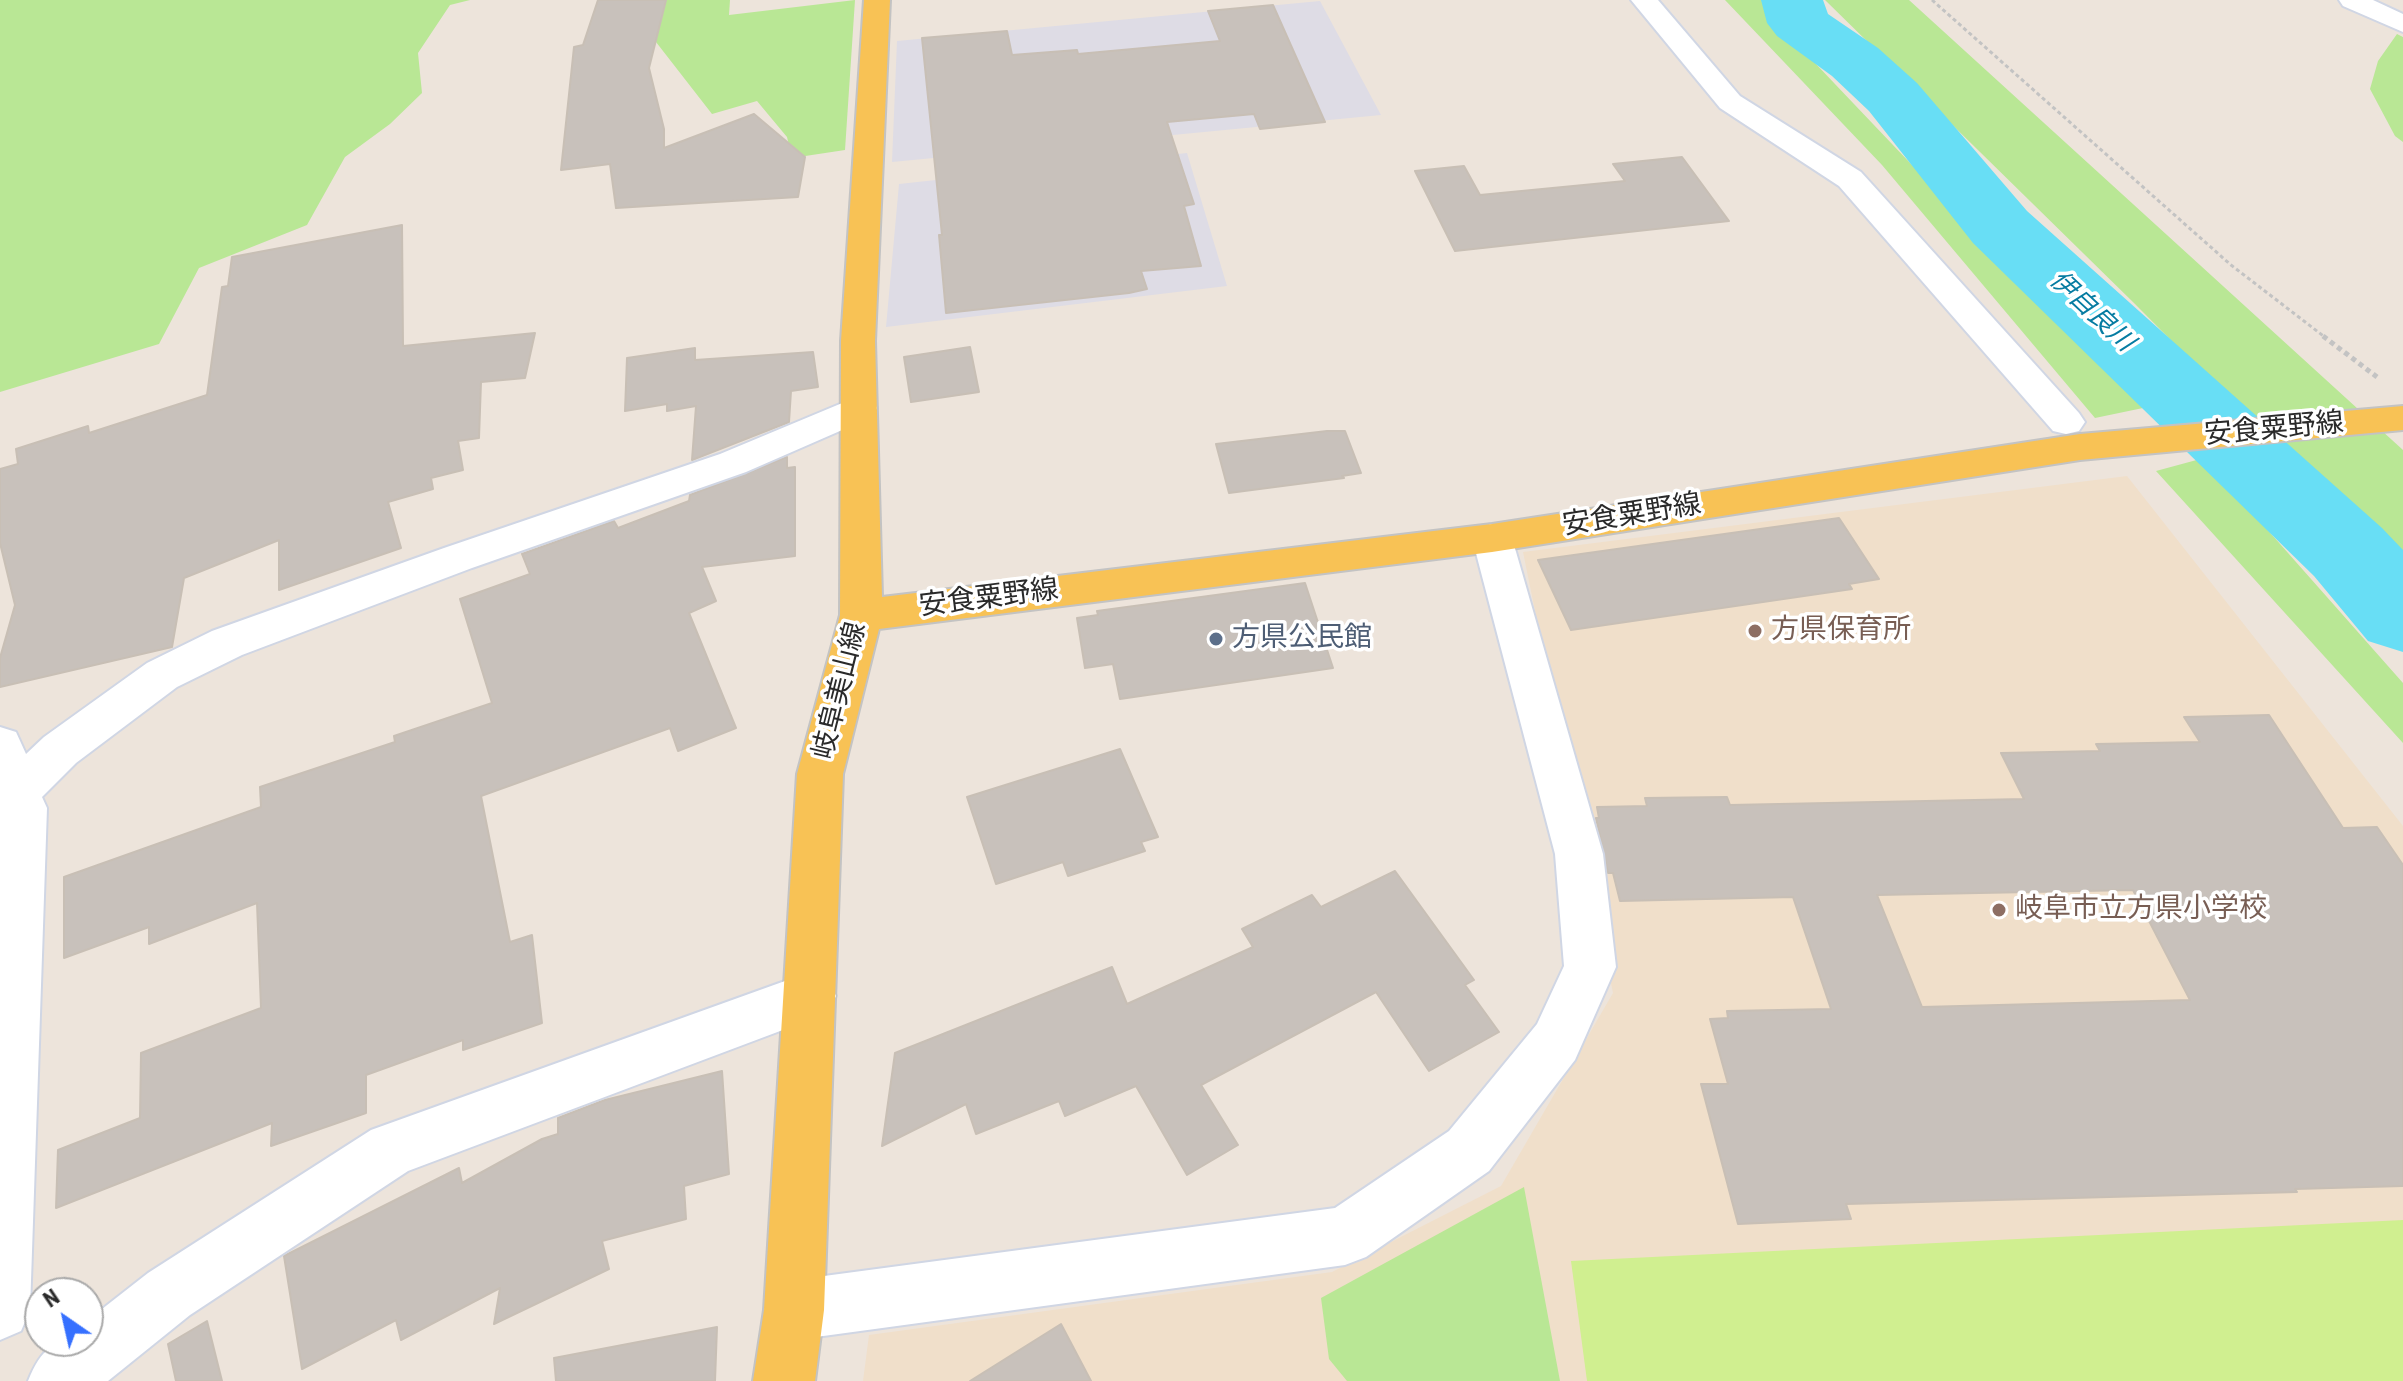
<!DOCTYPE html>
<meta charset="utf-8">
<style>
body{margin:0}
#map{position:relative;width:2403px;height:1381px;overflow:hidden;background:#ede4db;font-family:"Roboto Condensed",sans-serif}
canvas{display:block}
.north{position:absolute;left:24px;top:1277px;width:80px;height:80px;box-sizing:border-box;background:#fff;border:2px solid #aaa;border-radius:50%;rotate:326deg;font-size:22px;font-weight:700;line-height:32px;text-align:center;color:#2a2a2a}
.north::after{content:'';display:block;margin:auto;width:28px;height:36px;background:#3670ff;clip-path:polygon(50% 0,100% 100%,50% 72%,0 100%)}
</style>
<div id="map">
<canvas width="2403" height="1381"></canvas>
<div class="north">N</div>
</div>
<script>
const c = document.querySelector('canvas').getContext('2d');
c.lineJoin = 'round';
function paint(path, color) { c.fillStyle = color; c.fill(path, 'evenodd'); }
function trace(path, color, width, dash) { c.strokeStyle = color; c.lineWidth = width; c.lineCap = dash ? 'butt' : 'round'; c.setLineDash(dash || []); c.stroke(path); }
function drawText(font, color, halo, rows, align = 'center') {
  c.font = font + ' "Roboto Condensed","Noto Sans JP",sans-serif'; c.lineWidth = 7; c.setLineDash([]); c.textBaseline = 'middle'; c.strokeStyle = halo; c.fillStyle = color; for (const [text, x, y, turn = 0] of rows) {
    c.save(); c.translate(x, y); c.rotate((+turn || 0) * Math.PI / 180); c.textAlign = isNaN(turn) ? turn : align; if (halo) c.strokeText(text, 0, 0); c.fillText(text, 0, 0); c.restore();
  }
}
paint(new Path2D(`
 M1320,1l61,114 -489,47 5,-121z
 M1187,153l40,133 -341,41 13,-143z`), '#dedce5');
paint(new Path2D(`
 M2127,476l276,350v555h-1540l6,-46 463,-63 169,-86 112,-193 -90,-441z`), '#f0dfca');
paint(new Path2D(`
 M0,0h470l-20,5 -32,48 4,40 -32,31 -45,33 -38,68 -108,43 -40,76 -159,48z
 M599,0h131l-1,15 126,-15 -10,150 -53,8 -5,-21 -30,-36 -45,13 -77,-99z
 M1725,0h40l31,43 347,365 -48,10 -213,-253z
 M1825,0h84l494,450v124l-268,-270z
 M2397,34l6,3v105l-8,-6 -25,-47 8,-28z
 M2204,458l199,225v60l-247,-272z
 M1524,1187l36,194h-213l-18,-22 -8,-61z`), '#b9e795');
paint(new Path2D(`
 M2403,1220v161h-816l-16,-120z`), '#d0ef90');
paint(new Path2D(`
 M1761,0h62l5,14 50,34 39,35 110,128 355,317 21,22v102l-35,-11 -54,-65 -341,-333 -104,-132 -37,-35 -55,-40 -10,-13z`), '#68def5');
const building = new Path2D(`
 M598,0h68l-17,68 15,61v19l90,-34 51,43 -7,40 -182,11 -6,-44 -49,6 13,-123 9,-2z
 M1273,5l52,117 -65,7 -6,-15 -87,8 27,82 -10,2 17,60 -60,5 6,18 -18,4 -183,20 -7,-78h3l-20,-197 85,-7 5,24 65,-5 1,4 142,-13 -12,-30z
 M1682,157l47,64 -274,30 -40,-80 49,-5 16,29 145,-14 -12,-17z
 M402,225l1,121 132,-13 -10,45 -44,4 -2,56 -21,3 5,29 -32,8 2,11 -45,13 13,46 -122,42v-50l-95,38 -12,69 -172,40v-29l15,-53 -15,-62v-74l18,-5 -2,-15 72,-23 1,7 118,-38 15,-108 6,-1 4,-29z
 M970,347l9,45 -68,10 -7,-45z
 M695,348v12l118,-8 5,35 -27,4 -2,31 -97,38 4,-54 -29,5v-7l-42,7 2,-53z
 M1327,431h18l16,42 -19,3 2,2 -115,15 -13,-49z
 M787,457v11l8,-1v89l-93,11 14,34 -27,12 47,115 -58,23 -8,-23 -189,68 29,146 22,-7 10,88 -79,27v-10l-97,35v38l-95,33 1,-23 -216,85 2,-58 82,-32 1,-65 120,-45 -4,-105 -108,41v-17l-85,31v-81l197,-70 -1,-20 135,-45 -1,-6 98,-33 -32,-104 70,-25 -8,-20 92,-33 4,7 71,-27 1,-6z
 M1839,518l40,61 -30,5 3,5 -281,41 -33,-70z
 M1305,583l28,85 -213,31 -7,-35 -28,4 -8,-50 21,-3 -1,-4z
 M2269,715l74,113 34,-1 26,38v321l-108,3 2,3 -451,12 5,15 -113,5 -37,-140h27l-18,-65 18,-1 -1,-7 104,-2 -38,-112 -173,4 -7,-28h-5l-12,-55h3l-2,-11 50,-1 -2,-8 82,-1 3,8 294,-6 -23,-46 99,-2 -4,-7 104,-2 -16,-25zM2133,890l57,110 -268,7 -45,-112z
 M1120,749l38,88 -17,5 4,9 -77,25 -5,-14 -67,22 -29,-87z
 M1395,871l79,109 -9,5 34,47 -70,39 -53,-79 -175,93 37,60 -51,30 -51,-89 -71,30 -6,-15 -83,33 -10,-30 -84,42 13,-93 217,-86 15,37 126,-57 -11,-18 70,-34 9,12z
 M722,1071l7,103 -45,12 2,33 -84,22 7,28 -115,55 6,-36 -99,52 -5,-20 -94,49 -18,-113 175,-88 3,15 80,-44 16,-5v-16l47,-18z
 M207,1321l15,60h-46l-8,-37z
 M1061,1324l30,57h-121z
 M717,1327l-2,54h-159l-2,-23z`);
paint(building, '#c8c1bb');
trace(building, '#c8bfb5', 2);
const minor = new Path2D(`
 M1631,0h27l82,96 121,76 218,241 6,9 -6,9 -13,3 -13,-3 -214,-245 -119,-78z
 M2339,0h34l30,14v18l-60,-26z
 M859,396l13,3 5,9 -5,9 -126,55 -274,96 -230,87 -65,32 -101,76 -34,34 5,11 -17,502 -9,21 -21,9v-613l16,5 10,22 18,-17 103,-74 65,-32 232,-83 276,-94z
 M1492,524l14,4 6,10 91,316 13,113 -41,93 -86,111 -123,86 -21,8 -551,75 -21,-9 -9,-21 9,-21 21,-9 541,-72 114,-77 88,-107 27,-58 -9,-112 -83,-316 6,-10z
 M810,972l18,7 8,17 -8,17 -420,158 -218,144 -82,66h-80c14,-34 24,-40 60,-40v-21l60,-47 223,-143z`);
const major = new Path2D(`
 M864,0h26l-15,341 7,256 610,-73 588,-90 323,-28v24l-323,30 -588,92 -613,77 -36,145 -19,536 -9,71h-62l11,-71 33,-536 43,-159 1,-274z`);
trace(minor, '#d0d6e4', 4);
trace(major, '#c3c3c3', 4);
trace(new Path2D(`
 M1932,0l299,265 95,73`), '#c3c3c3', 3, [4, 3]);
trace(new Path2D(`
 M2323,336l54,41`), '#c3c3c3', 5, [5, 4]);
paint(minor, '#fff');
paint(major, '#f8c255');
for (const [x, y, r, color] of [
 [1755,631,8,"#8d6e63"],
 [1216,639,8,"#5c6f8a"],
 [1999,910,8,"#8d6e63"]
]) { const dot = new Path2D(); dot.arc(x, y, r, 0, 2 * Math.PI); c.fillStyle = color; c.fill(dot); trace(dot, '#fff', 3); }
drawText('italic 26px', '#067ca2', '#fff', [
 ["伊自良川",2091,312,43]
]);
drawText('28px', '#2a2a2a', '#fff', [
 ["安食粟野線",2274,430,-5],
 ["安食粟野線",1632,516,-9],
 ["安食粟野線",989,599,-7],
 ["岐阜美山線",841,691,-76]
]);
drawText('28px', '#785e54', '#fff', [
 ["方県保育所",1771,631],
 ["岐阜市立方県小学校",2015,910]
], 'left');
drawText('28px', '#4e5e75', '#fff', [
 ["方県公民館",1232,639]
], 'left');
</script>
